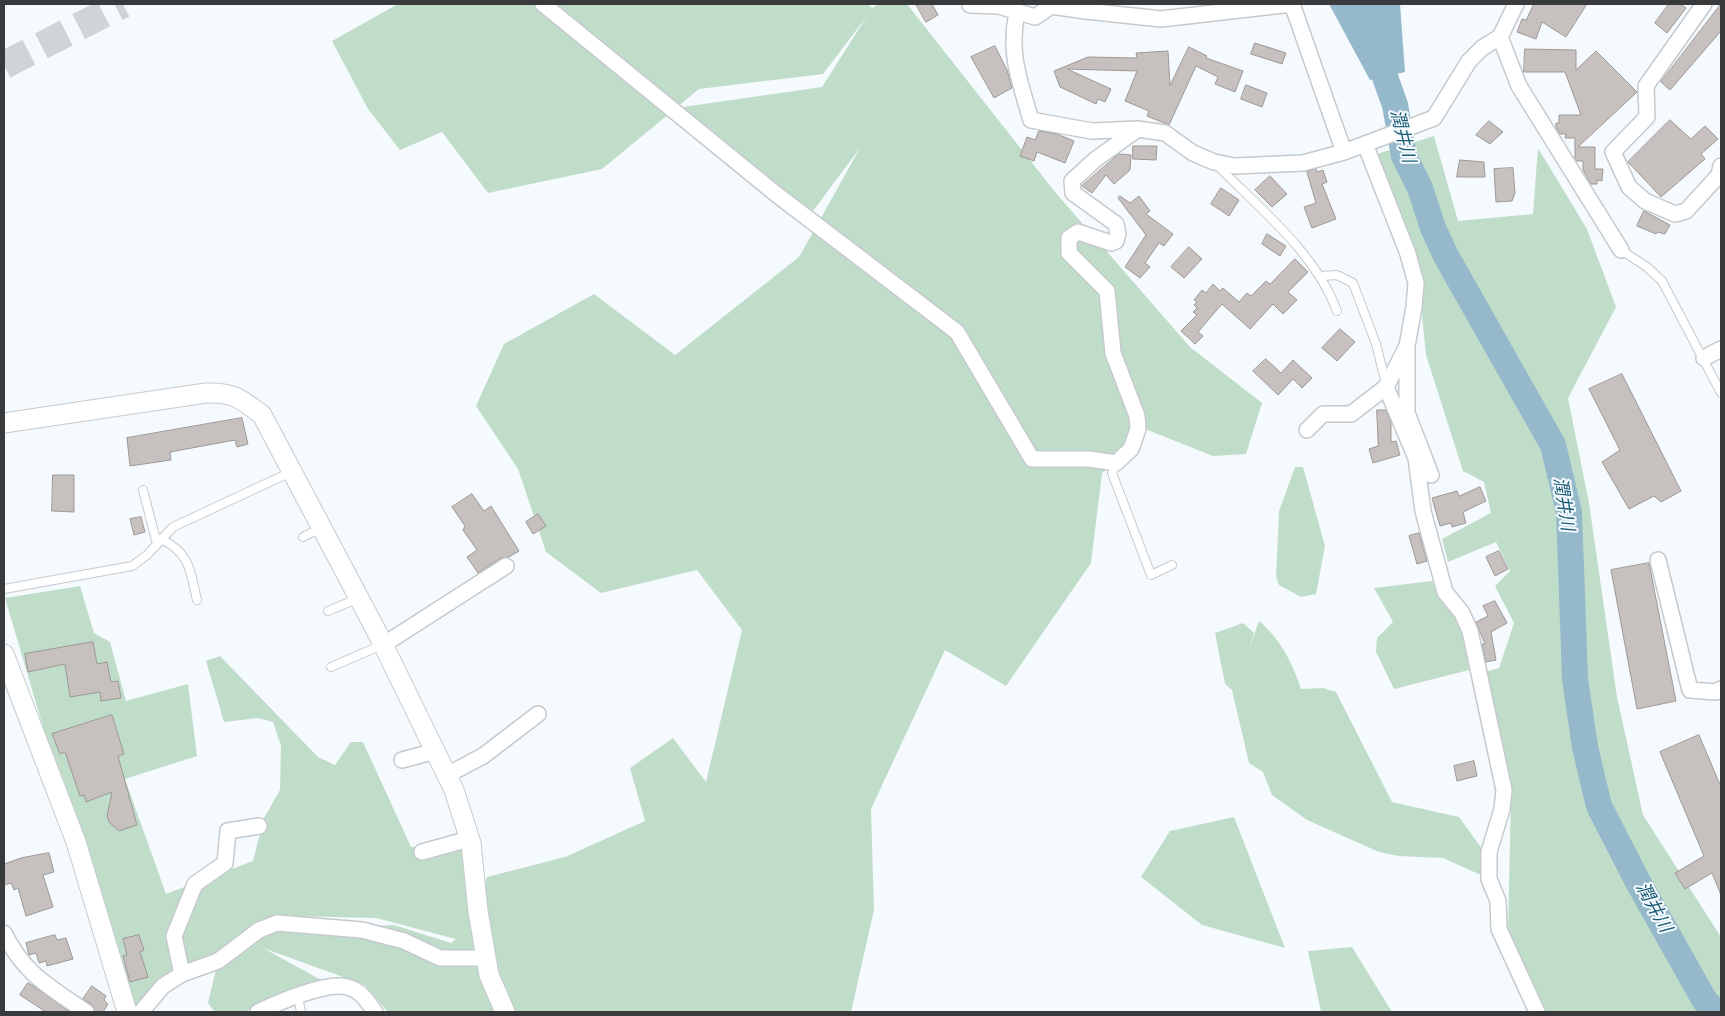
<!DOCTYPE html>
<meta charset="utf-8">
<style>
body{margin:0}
#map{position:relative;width:1725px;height:1016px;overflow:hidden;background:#f5fafe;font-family:Ubuntu,sans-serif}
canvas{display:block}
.frame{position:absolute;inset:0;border:5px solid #383a3c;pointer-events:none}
</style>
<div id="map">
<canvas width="1725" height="1016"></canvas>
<div class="frame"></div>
</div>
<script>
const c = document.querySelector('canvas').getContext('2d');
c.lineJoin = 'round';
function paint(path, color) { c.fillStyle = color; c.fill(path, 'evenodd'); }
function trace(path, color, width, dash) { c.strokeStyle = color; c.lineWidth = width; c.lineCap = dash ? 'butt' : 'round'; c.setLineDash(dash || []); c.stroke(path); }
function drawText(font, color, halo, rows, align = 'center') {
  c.font = font + ' Ubuntu,"Noto Sans JP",sans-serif'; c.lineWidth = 4; c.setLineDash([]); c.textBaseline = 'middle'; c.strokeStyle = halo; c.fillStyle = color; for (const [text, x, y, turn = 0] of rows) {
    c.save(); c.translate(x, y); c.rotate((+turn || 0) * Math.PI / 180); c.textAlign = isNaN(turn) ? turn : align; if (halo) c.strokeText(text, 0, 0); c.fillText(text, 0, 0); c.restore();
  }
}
paint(new Path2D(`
 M398,4h470l4,4 7,-4h28l148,188 135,155 72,56 -16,51 -33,2 -68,-27 -43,44 -11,90 -85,123 -61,-36 -74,159 3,101 -23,102h-463l-23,-27 -102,-37 60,33 -78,31h-30l-7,-9 10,-42 -91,51 -122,-414 75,-12 14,47 16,9 16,59 62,-17 9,72 -72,23 41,115 87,-33 11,-43 16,-28 1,-44 -8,-24 -15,-4 -34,4 -18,-61 14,-5 98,101 17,8 16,-23h12l48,105 53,-3 15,66 8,-33 78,-20 80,-36 -15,-53 43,-30 33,44 36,-152 -45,-60 -96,23 -55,-41 -28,-83 -42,-63 28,-62 90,-50 81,61 124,-98 61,-109 -47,63 -138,-102 -73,60 -114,24 -46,-61 -42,18 -32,-41 -36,-68zM867,16l-45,71 -146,21 23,-19 124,-15zM286,916l90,2 80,21 -5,4 -57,-18 -133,5z
 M1434,136l24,85 75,-7 5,-66 49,81 29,78 -48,91 21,105 28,194 26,118 78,122v75h-176l-37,-81 3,-134 -26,-125 14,-4 15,-45 -19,-37 15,-15 -14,-29 -48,20 -6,-23 49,-26 -7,-31 -21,-11 -37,-116 -11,-107 -38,-94z
 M1295,467h8l22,79 -9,48 -15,3 -22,-12 -3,-8 3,-66z
 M1432,581l29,46 8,43 -75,19 -18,-37 1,-14 16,-16 -19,-34z
 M1259,621c22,19 33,41 42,68l22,-1 13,4 56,110 67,15 26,36 -2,23 -40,-18 -44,-2 -20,-4 -72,-32 -35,-25 -9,-23 -14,-9 -17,-73 -7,-6 -10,-51 28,-10 11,10 -5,17z
 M1234,817l51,131 -83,-23 -61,-48 29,-46z
 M1352,947l40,65h-71l-13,-61z`), '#c0ddca');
paint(new Path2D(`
 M1329,4h71l5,68 -35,8z`), '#95b9cb');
trace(new Path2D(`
 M1373,4l-2,34 24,67 9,51 16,32 13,40 13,28 107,189 16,67 6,167 10,68 14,59 39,76 67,119 11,11`), '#95b9cb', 26);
const building = new Path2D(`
 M916,4h16l6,11 -12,7z
 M1534,4h53l-21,33 -24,-15 -6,17 -19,-7 5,-13 4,1z
 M1669,4h11l6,4 -19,25 -12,-10z
 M1721,4v27l-51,59 -9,-8z
 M1255,43l31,10 -4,11 -31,-10z
 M995,46l12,24 5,18 -18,10 -23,-41z
 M1189,47l18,9 -1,2 37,13 -8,21 -20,-8 3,-7 -22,-11 -27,59 -22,-9 2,-5 -24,-10 12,-30 -70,-2 44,20 -6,13 -7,-3 -2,5 -36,-17 -6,-16 34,-14 49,1 -1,-5 32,-2 2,34z
 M1525,49l51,1v20l20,-19 41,41 -59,55h17v22h8l-1,12 -5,-1v4h-6l-8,-14v-9h-6l-2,-3v-20h-10l1,-4h-6l-4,-7v-4h3v-8h22l-16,-43h-41z
 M1246,85l21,8 -5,14 -21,-8z
 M1670,120l21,19 14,-13 13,13 -17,15 4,5 -44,38 -33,-35z
 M1489,121l14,11 -13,12 -14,-9z
 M1039,131l18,3 17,7 -9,22 -28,-11 -3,9 -14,-5 7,-19 8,3z
 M1133,146h24l-1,14 -23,-1z
 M1119,154l12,1 -1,15 -16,14 -8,-9 -14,18 -10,-7z
 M1460,160l24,2 1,15h-28z
 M1513,168l2,25 -3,8 -16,1 -2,-33z
 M1316,169l1,3 6,-2 4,12 -5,2 14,35 -24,9 -8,-21 12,-4 -9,-31z
 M1270,176l17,18 -15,13 -17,-17z
 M1221,188l18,12 -10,16 -18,-12z
 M1120,196l10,7 9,-7 11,15 -4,3 27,20 -9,12 -5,-3 -14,20 5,4 -10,11 -15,-11 21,-32 -28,-37z
 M1644,211l26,14 -5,9 -8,-2 -1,2 -19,-8z
 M1267,234l19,12 -6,10 -18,-12z
 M1189,247l13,12 -18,19 -13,-11z
 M1295,259l13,13 -20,20 9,8 -14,14 -10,-10 -23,25 -28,-25 -24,28 5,4 -8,8 -14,-13 16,-16 -4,-3 4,-4 -3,-3 3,-3 -3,-2 8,-10 4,3 7,-9 7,7 3,-3 16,14 8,-9 4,3 15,-15 4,3z
 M1340,329l15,13 -18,19 -15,-13z
 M1266,359l15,14 12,-13 19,18 -10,10 -9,-9 -15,16 -25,-24z
 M1622,374l59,117 -20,11 -7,-6 -25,13 -27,-47 18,-12 -31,-61z
 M1377,410h9l5,12v20l5,-1 4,14 -27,8 -4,-14 9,-3z
 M242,418l6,26 -11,3 -2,-7 -65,12 1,8 -41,6 -3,-28z
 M53,475h21v37l-22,-1z
 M1480,487l6,14 -23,11 3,11 -14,4 -1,-4 -11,3 -8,-28 25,-7 2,5z
 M472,494l12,17 7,-5 28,45 -10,6 -8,1 -23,15 -11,-16 10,-7 -14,-20 2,-4 -13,-19z
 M538,514l8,12 -13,8 -7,-12z
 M141,517l4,15 -11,3 -4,-16z
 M1419,533l8,28 -10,3 -8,-28z
 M1499,551l9,18 -13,7 -9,-19z
 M1649,563l27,138 -39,8 -26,-139z
 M1495,601l12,22 -16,9 5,28 -10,2 -4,-18h3l-9,-22 12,-6 -5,-10z
 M93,642l4,22 10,-2 4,20 7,-1 3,17 -20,3 -1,-9 -30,5 -5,-33 -37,8 -3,-18z
 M112,715l12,39 -6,2 19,69 -18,6 -10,-9 -2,-6 5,-24 -26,10 -2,-7 -4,1 -15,-44 -5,2 -8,-20z
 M1699,735l22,52v108l-9,-22 -27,16 -10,-16 29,-17 -44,-104z
 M1474,761l3,15 -20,5 -3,-15z
 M49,853l5,19 -11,3 10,32 -27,9 -8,-28 -4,2 -3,-7 -7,2v-21l17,-6z
 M55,935l2,5 9,-2 7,21 -26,7 -1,-5 -7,2 -3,-10 -7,2 -3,-12z
 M139,935l5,15 -4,2 8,25 -18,5 -7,-26 4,-1 -4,-16z
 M28,983l7,4 35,25h-24l-26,-17z
 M92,986l14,10 -2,4 4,4 -5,8h-8l-3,-7 -9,-6z`);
paint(building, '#c6c0be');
trace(building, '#9d9795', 1);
trace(new Path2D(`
 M4,65l119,-61`), '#cfd4d7', 28, [28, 14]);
const service = new Path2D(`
 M1217,165c44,45 98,87 120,146
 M1621,250l26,17 15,14 59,112
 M1321,276l16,-1 16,8 23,61 10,40
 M1116,463l-4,10 39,102 21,-10
 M143,490l14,54
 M303,537l18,-9
 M161,539c29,14 29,31 36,61
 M4,589l128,-23 15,-11 26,-28 118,-55
 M328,611l31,-13
 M331,667l51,-22
 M298,997l3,15`);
const minor = new Path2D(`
 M543,4l233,190 181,138 75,127h57l27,4 15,-14 7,-20 -1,-13 -24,-63 -6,-62 -38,-38v-15l9,-6 33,11 5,-2 2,-7 -2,-10 -43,-31 -1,-12 24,-22 42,-30 27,4 28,20 21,9 21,4 68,-3 41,-11 90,-34 35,-57 13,-13 18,-11 16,-33
 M1084,4l2,7 75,8 131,-15 52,148
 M1704,4l-58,82 1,31 -34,35 16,35 16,14 30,13 11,-3 33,-36 2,-9
 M970,5l29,1 36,11 16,-11 35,5
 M1017,13c-9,40 3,69 14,107l61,11 46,-2
 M1500,37l19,49 102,164
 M1407,350v63l24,62
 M1704,358l17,-9
 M1386,387l30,71 7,53 22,81 17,21 8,18 34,159 -2,19 -13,43v27l9,22 1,28 38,83
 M1307,430l16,-16h28l35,-27 21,-41 7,-39 2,-24 -8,-29 -43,-110
 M1658,560l32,130 26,2 5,-3
 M383,645l123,-79
 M402,760l34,-9
 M447,775l36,-19 55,-42
 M422,852l47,-13
 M4,933c21,42 45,53 82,79
 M182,974l36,-13 41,-31 18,-7 85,7 42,11 36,17h46
 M141,1012l22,-26 19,-12 -8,-38 21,-52 30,-21 3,-32 31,-5
 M258,1012c19,-9 69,-31 89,-25 14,3 21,15 28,25`);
const tertiary = new Path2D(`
 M4,423l202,-30c28,-1 35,6 56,22l117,221 75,154 17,53 7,68 11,64 16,37
 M4,654l72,188 51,170`);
trace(service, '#c5cace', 10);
trace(minor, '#c5cace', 18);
trace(tertiary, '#c5cace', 21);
trace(service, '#fff', 8);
trace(minor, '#fff', 15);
trace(tertiary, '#fff', 19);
drawText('italic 18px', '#1a5c76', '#f5fafe', [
 ["潤井川",1403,136,76],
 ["潤井川",1564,504,81],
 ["潤井川",1654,907,61]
]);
</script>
